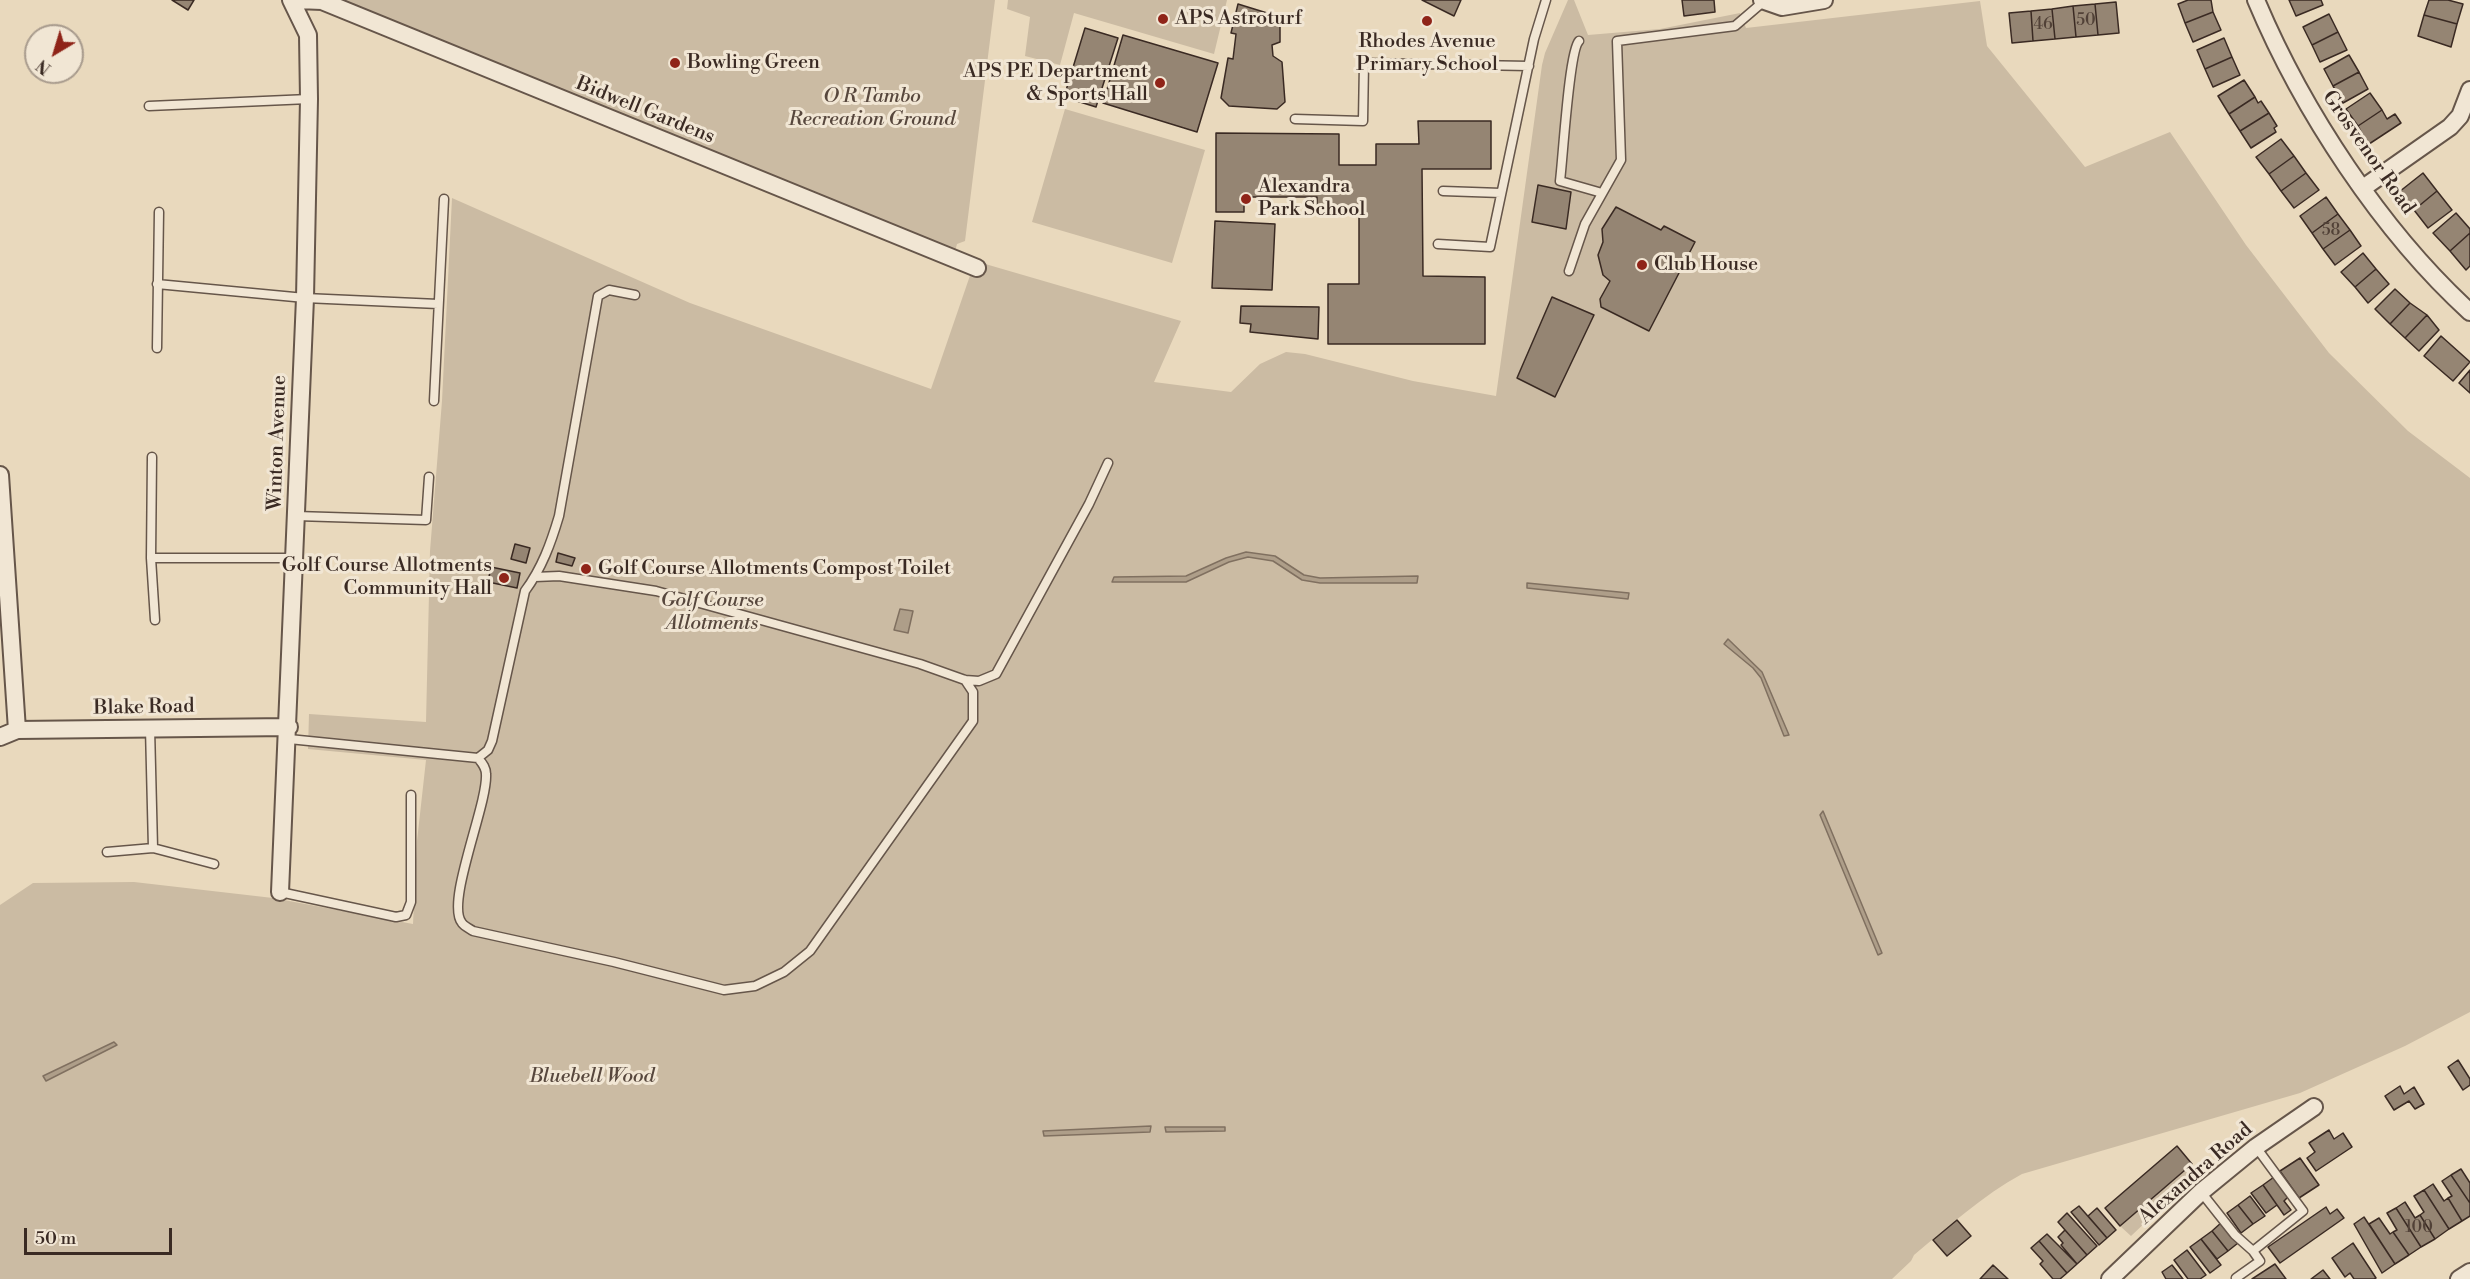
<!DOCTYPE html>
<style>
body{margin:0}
#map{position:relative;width:2470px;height:1279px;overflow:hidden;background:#e9d9bd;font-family:"Libre Bodoni",serif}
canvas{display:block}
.north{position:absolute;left:24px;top:24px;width:60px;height:60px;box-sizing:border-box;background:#f1e6d4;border:2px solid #a89b8d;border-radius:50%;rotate:218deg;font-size:16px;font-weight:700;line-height:24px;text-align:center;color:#3a2a23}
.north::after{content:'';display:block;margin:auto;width:21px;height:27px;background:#8f2418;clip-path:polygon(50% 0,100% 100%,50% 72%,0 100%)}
.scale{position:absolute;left:24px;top:1228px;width:148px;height:27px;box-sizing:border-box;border:3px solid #3a2a23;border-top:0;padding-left:8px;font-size:18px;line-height:21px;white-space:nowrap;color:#3a2a23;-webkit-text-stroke:4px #f1e6d4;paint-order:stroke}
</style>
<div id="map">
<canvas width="2470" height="1279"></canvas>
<div class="north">N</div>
<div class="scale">50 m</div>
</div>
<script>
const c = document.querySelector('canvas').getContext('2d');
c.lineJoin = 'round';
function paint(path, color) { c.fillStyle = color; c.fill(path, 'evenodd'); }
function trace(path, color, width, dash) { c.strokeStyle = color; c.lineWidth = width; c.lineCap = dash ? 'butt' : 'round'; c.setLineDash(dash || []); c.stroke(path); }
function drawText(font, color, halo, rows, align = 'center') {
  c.font = font + ' "Libre Bodoni",serif'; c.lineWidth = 6; c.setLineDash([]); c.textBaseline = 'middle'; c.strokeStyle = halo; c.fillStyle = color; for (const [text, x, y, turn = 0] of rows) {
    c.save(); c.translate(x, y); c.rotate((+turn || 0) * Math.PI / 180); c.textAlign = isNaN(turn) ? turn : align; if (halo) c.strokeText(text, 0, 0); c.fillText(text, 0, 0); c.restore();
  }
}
paint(new Path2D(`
 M321,0h674l-30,241 -8,3 -4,15z
 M1008,0h219l-13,54 -140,-41 -14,52 -35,-9 5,-39 -23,-8z
 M1568,0h6l14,35 72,-6 80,-16 6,15 234,-27 7,45 98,121 85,-35 76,113 83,108 79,78 62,47v534l-65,34 -105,47 -278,81c-40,22 -73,52 -108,81l-3,6 -19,18h-1892v-374l33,-22 101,-1 139,16 140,26 4,-83 9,-81 -118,-11 1,-35 117,8 4,-171 12,-150 10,-203 238,105 241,86 44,-128 206,60 -27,61 77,10 29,-28 26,-12 19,2 108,27 83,15 46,-331 3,-12z
 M1065,109l140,41 -33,113 -140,-41z
 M2192,1164l7,8 -68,64 -11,-10z`), '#cbbba3');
const water = new Path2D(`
 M1246,552l29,4 29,19 16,3 98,-2 -1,7h-97l-18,-3 -29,-19 -25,-4 -19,5 -43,20h-74l2,-5 72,-1 40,-18z
 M1527,583l102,10 -1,6 -101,-11z
 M900,609l13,2 -5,22 -14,-3z
 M1728,639l34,33 27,63 -5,1 -23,-58 -8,-10 -29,-24z
 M1823,811l59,142 -4,2 -58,-140z
 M114,1042l3,3 -71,36 -3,-5z
 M1151,1126l-1,6 -106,4 -1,-5z
 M1165,1127h60v4l-59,1z`);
paint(water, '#ae9e89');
trace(water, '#807060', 1.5);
const building = new Path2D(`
 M172,0h22l-6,10z
 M1422,0h39l-7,16z
 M1682,0h32l1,12 -31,4z
 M2188,0h23l2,12 -28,11 -7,-19z
 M2289,0h32l2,5 -27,11z
 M2429,0h19l15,4 -6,20 -33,-9z
 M2116,2l3,31 -21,2 -3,-31z
 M1238,4l42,13v25l-8,3 1,11 9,6 3,40 -8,7 -48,-3 -8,-8 7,-40 5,1 3,-25 -5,-1z
 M2095,4l3,31 -22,2 -3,-31z
 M2073,6l3,31 -21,2 -3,-30z
 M2052,9l3,30 -22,2 -2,-30z
 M2031,11l2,30 -21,2 -3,-30z
 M2213,12l8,18 -28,12 -8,-19z
 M2329,14l9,18 -26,13 -9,-18z
 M2424,15l33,9 -6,23 -33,-11z
 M1085,28l33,10 -22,69 -32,-10z
 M2338,32l9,18 -27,12 -8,-17z
 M1123,35l95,28 -21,69 -94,-29z
 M2224,38l8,19 -27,12 -8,-19z
 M2349,55l10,17 -26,14 -9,-17z
 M2232,57l8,18 -27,12 -8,-18z
 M2359,72l9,17 -25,14 -10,-17z
 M2244,80l11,17 -26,17 -11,-18z
 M2370,93l12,17 -24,16 -12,-17z
 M2255,97l3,6 3,-2 8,12 -29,18 -11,-17z
 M2382,110l5,9 8,-5 6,9 -35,23 -6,-9 3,-2 -5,-9z
 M2269,113l8,13 -3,2 2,4 -25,16 -11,-17z
 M1418,121h73v48h-69l1,107 62,1v67h-157v-60h31v-72h-42v-15h-73v15h-28v-79l123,1v31h37v-21h43z
 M2281,139l13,17 -25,18 -13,-17z
 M2294,156l12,17 -25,18 -12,-17z
 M2306,173l13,17 -25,18 -13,-17z
 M2423,173l14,18 -23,19 -15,-18z
 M1538,185l33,7 -5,37 -34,-7z
 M2437,191l15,19 -24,18 -14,-18z
 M2326,197l12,17 -26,19 -12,-17z
 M1616,207l45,23 3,-4 31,16 -46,89 -48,-24 -1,-8 10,-18 -7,-6 -5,-20 5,-13 -1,-13z
 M2456,213l14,16v4l-20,18 -17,-18z
 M2338,214l12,16 -27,19 -11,-16z
 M1215,221l60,3 -3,66 -60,-2z
 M2350,230l11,16 -26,19 -12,-16z
 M2470,233v33l-4,4 -16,-19z
 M2363,253l13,16 -21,18 -14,-15z
 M2376,269l13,15 -21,19 -13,-16z
 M2395,289l15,14 -20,21 -15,-15z
 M1552,297l42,18 -39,82 -38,-19z
 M2410,303l17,12 -22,23 -15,-14z
 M1241,306l78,1 -1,32 -68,-7 1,-8 -11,-1z
 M2427,315l12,15 -20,21 -14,-13z
 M2441,336l29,26 -17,19 -29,-25z
 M2470,370v23l-11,-10z
 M515,544l15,4 -4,15 -15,-4z
 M558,553l17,5 -3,8 -16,-4z
 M491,567l29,6 -3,15 -29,-6z
 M2458,1060l12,19v6l-7,5 -15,-23z
 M2400,1086l4,8 10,-7 10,17 -9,5 -6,-8 -15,9 -9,-14z
 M2329,1130l5,9 9,-6 9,14 -36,24 -9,-13 8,-6 -6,-9z
 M2177,1146l15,18 -72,62 -15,-18z
 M2300,1158l19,27 -20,13 -19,-27z
 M2461,1169l9,14v20l-19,-28z
 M2451,1175l19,28v13l-8,5 -14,-23 4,-2 -10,-15z
 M2274,1177l14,20 -4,4 7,9 -7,5 -21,-30z
 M2433,1184l11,17 4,-3 14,23 -13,8 -25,-39z
 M2263,1185l14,20 -11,8 -15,-20z
 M2424,1190l25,39 -14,10 -15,-24 4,-3 -10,-16z
 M2250,1196l15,20 -12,8 -15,-19z
 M2405,1202l10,16 5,-3 15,24 -14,8 -25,-39z
 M2238,1205l15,19 -12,9 -14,-20z
 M2079,1206l28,32 -8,7 -28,-33z
 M2326,1207l4,7 7,-5 7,9 -64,45 -12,-16z
 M2097,1208l19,22 -9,8 -19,-22z
 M2396,1208l25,39 -12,8 -16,-23 4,-2 -10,-17z
 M2067,1213l30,33 -10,9 -29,-33z
 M2364,1217l31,47 -13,9 -28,-49z
 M2379,1218l11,16 3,-2 16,23 -14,9 -26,-40z
 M1957,1220l14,16 -24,20 -14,-16z
 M2222,1222l16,21 -10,8 -16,-20z
 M2065,1230l22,25 -10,9 -16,-19 2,-2 -5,-6z
 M2212,1231l16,20 -11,8 -16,-20z
 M2047,1234l30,30 -10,9 -28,-32z
 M2201,1239l20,26 -11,8 -20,-26z
 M2039,1241l28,32 -7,6h-7l-13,-15 3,-3 -12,-13z
 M2353,1243l23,35 -2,1h-20l-4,-6 -5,4 -13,-19z
 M2187,1250l19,25 -6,4h-12l-14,-19z
 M2275,1264l11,15h-34z
 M1993,1265l15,14h-28z
 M2172,1265l11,14h-17l-4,-7z
 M2323,1270l7,9h-19z`);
paint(building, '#958573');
trace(building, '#3a2a23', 1.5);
const service = new Path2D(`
 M1579,41c-10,10 -16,117 -19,140l42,12
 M149,106l160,-7
 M1295,119l68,2 1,-58 165,3
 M1443,191l58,2
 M1438,244l52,3 44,-208 12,-39
 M1569,271l16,-47 36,-64 -4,-119 118,-15 28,-24
 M157,284l148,14 133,6
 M157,348l2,-136
 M434,401l10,-202
 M152,457l-1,101 4,62
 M296,516l130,4 3,-43
 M151,558h144
 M535,577l24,-1 97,15 264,73 45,16 14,1 17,-7 93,-170 19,-41
 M150,728l3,120
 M289,739l189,19 10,-8 4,-9 33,-150c17,-23 26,-48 34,-75l39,-220 11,-6 26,5
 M478,758c4,5 8,9 8,16 2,30 -41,129 -24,149 2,3 8,6 11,8l141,31 110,28 31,-4 29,-14 26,-21 163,-230v-29l-8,-12
 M107,852l46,-4 61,16
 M280,892l116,25 10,-2 5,-13v-107
 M2201,1192l34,43 18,16
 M2236,1278l24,-17 -7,-10 50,-40 -47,-64`);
const minor = new Path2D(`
 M297,0l25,1 655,267
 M1762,0l20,7 42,-7
 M2256,0c46,110 126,232 214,312
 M2363,188l87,-61 10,-11 10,-26
 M0,475l17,255
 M0,737l17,-7 272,-3
 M280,892l25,-594 4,-199 -1,-64 -17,-35
 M2110,1279l91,-87 55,-45 58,-40
 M2459,1279l11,-7`);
trace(service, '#66564a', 11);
trace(minor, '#66564a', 20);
trace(service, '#f1e6d4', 8);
trace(minor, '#f1e6d4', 16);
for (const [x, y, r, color] of [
 [1163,19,6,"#8f2418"],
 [1427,21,6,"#8f2418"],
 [675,63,6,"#8f2418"],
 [1160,83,6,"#8f2418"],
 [1246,199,6,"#8f2418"],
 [1642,265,6,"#8f2418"],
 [586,569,6,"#8f2418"],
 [504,578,6,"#8f2418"]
]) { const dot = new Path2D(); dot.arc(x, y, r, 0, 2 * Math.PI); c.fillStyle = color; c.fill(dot); trace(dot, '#f1e6d4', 2); }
drawText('16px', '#514137', null, [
 ["50",2086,21],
 ["46",2043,25],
 ["58",2331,231],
 ["100",2419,1228]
]);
drawText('20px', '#3a2a23', '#f1e6d4', [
 ["APS Astroturf",1175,19],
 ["Rhodes Avenue",1427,42,"center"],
 ["Primary School",1427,65,"center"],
 ["Bowling Green",687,63],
 ["APS PE Department",1148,72,"right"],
 ["& Sports Hall",1148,95,"right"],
 ["Alexandra",1258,187],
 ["Park School",1258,210],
 ["Club House",1654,265],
 ["Golf Course Allotments",492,566,"right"],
 ["Community Hall",492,589,"right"],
 ["Golf Course Allotments Compost Toilet",598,569]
], 'left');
drawText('italic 20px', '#57473d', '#f1e6d4', [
 ["O R Tambo",872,97],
 ["Recreation Ground",872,120],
 ["Golf Course",712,601],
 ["Allotments",712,624],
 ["Bluebell Wood",592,1077]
]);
drawText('20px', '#3a2a23', '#f1e6d4', [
 ["Bidwell Gardens",645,111,22],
 ["Grosvenor Road",2368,153,55],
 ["Winton Avenue",278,443,-88],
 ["Blake Road",144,708,-1],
 ["Alexandra Road",2196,1174,-41]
]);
</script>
